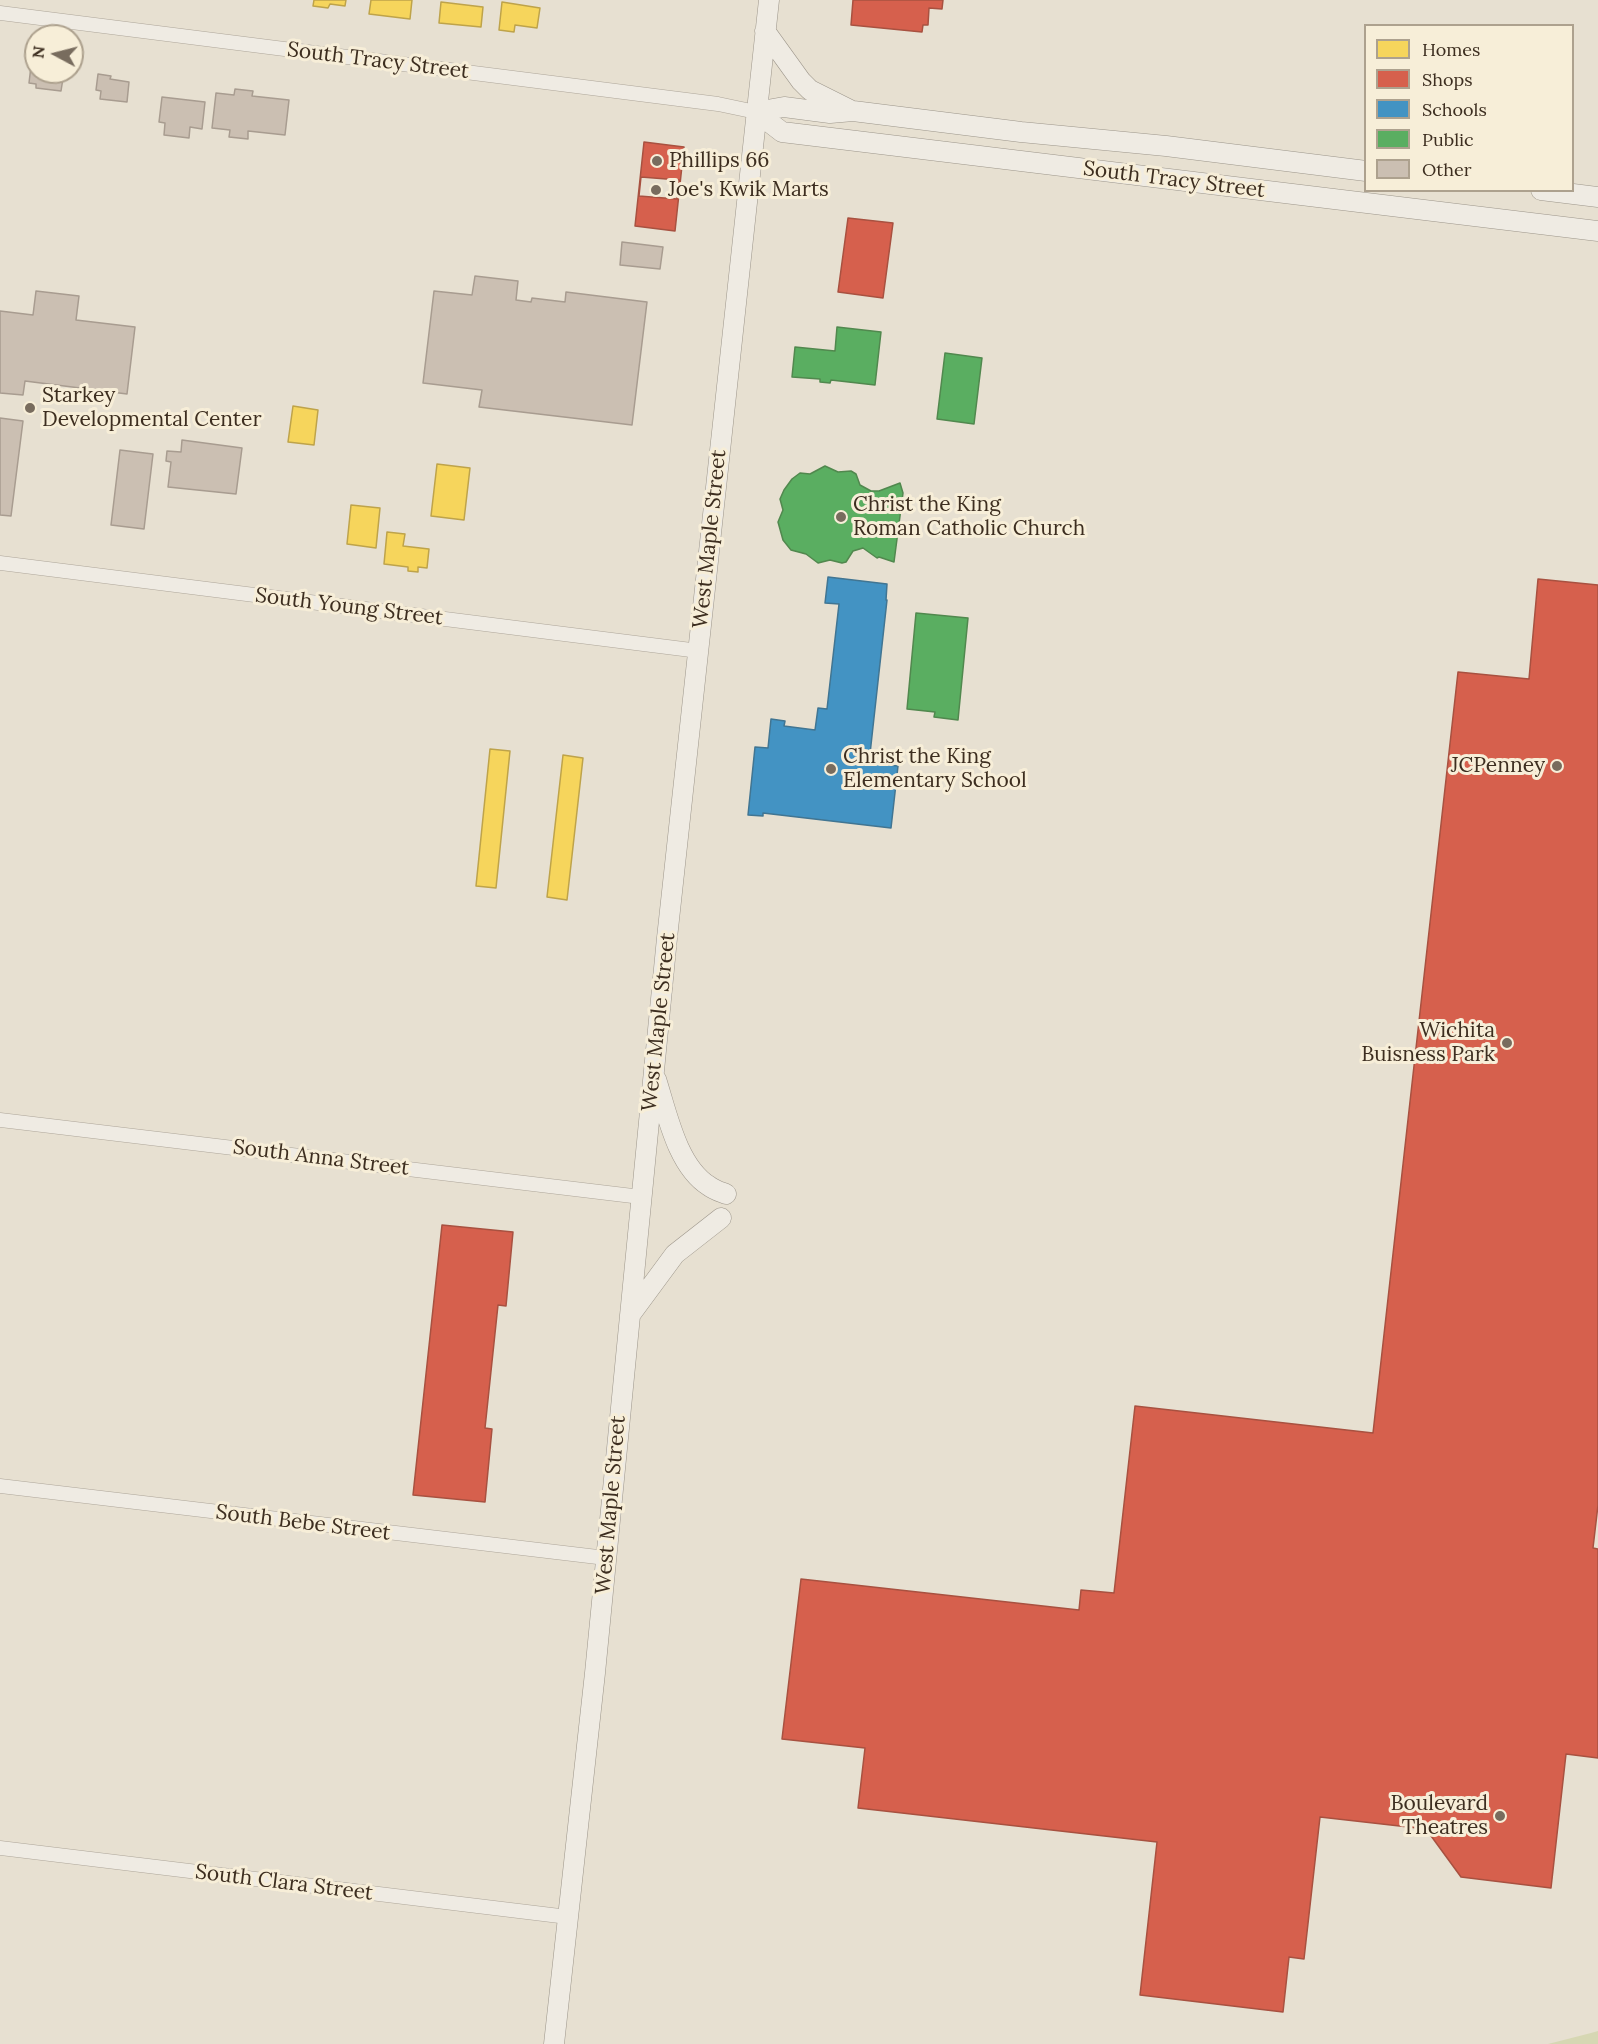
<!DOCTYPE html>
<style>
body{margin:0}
#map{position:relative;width:1598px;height:2044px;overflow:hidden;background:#e7e0d1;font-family:Lora,serif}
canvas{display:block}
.legend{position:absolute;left:1364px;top:24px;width:210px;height:168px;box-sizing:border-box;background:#f7eed8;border:2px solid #ada18e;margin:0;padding:8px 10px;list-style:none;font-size:18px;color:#3d2e20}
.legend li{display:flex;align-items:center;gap:12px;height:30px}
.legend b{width:30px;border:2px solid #ada18e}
.north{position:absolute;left:24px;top:24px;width:60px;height:60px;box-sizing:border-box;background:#f7eed8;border:2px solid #ada18e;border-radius:50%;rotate:277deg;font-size:16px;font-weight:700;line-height:24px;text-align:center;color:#3d2e20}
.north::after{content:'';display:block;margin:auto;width:21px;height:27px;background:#786c5e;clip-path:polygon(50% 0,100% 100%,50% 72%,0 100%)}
</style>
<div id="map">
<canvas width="1598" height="2044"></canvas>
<ul class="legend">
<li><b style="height:16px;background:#f6d55c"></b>Homes</li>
<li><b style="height:16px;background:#d6604d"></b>Shops</li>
<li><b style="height:16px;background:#4393c3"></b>Schools</li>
<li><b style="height:16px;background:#5aae61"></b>Public</li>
<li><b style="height:16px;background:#cbbfb2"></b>Other</li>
</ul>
<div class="north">N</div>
</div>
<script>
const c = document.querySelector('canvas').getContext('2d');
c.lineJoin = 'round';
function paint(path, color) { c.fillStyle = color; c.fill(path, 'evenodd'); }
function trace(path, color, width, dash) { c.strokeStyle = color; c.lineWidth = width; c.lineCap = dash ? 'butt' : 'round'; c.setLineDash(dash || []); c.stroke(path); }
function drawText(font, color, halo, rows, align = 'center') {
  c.font = font + ' Lora,serif'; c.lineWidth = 6; c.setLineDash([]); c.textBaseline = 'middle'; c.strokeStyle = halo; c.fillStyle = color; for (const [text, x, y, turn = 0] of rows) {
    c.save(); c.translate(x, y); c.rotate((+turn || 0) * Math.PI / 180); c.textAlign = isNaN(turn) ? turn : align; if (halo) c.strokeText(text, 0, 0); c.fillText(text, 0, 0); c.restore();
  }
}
paint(new Path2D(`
 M1598,2031v13h-50l43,-11z`), '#d6d7b3');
const homes = new Path2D(`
 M314,0h32l-1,6 -15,-2 -2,4 -15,-2z
 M371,0h41l-2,19 -41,-5z
 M441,2l42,5 -2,20 -42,-4z
 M502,2l38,6 -3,20 -22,-3 -1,7 -15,-2z
 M293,406l25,4 -4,35 -26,-3z
 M437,464l33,4 -6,52 -33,-4z
 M351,505l29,3 -4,40 -29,-4z
 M387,532l18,2 -2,12 26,3 -2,19 -9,-1v5l-10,-1v-4l-24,-3z
 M490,749l20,2 -14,137 -20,-2z
 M563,755l20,3 -16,142 -20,-3z`);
paint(homes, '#f6d55c');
trace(homes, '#bea34a', 1.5);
const shops = new Path2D(`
 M853,0h90l-1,9 -13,-1 -1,17h-5l-1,7 -71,-7z
 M644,142l40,5 -9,84 -40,-5z
 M641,177l38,3 -2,19 -38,-3z
 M848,218l45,5 -10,75 -45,-6z
 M1538,579l60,6v920l-5,43 5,1v209l-32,-4 -15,134 -90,-11 -35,-48 -106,-12 -16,142 -15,-2 -6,55 -143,-17 17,-153 -299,-34 7,-60 -83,-9 19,-160 278,31 2,-20 33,3 21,-187 238,27 85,-761 71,7z
 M442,1225l71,7 -7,74 -8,-1 -13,123 7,1 -7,73 -72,-7z`);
paint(shops, '#d6604d');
trace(shops, '#a85140', 1.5);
const schools = new Path2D(`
 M828,577l59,7 -1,16h1l-18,163 29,3 -7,62 -128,-15v3l-15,-1 7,-68 13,1 3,-29 14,2 -1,5 31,4 3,-22 9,1 12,-105 -14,-1z`);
paint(schools, '#4393c3');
trace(schools, '#417592', 1.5);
const public = new Path2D(`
 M837,327l44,5 -6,53 -44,-5 -1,3 -10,-1v-3l-28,-2 3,-30 40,4z
 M945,353l37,5 -8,66 -37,-5z
 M825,466l13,6 13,-1 5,3 4,11 11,6h8l21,-8 3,10 -9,69 -15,-5 -2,1 -14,-10 -10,3 -7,11 -4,1 -12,-3 -12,3 -12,-9 -15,-4 -8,-10 -5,-18 5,-12 -3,-11 4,-9 8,-11 8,-6 10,1z
 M916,613l52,5 -10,102 -24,-3 1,-5 -28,-3z`);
paint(public, '#5aae61');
trace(public, '#51884e', 1.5);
const building = new Path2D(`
 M31,66h5v6h28l-3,19 -25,-3v-4l-7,-1z
 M98,74l13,2 -1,3 19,3 -2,20 -27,-3 1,-8 -5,-1z
 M235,89l18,2 -1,5 37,4 -4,35 -37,-4v8l-19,-2 1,-7 -18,-2 4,-35 18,2z
 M162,97l43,5 -3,27 -12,-2 -1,11 -25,-3 1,-12 -6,-1z
 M622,242l41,5 -3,22 -40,-4z
 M475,276l43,5 -2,19 15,2 1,-4 33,4 1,-10 81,10 -15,123 -153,-18 3,-17 -59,-7 11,-92 38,4z
 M36,291l43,5 -3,24 59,7 -8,67 -102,-13 -2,14 -23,-2v-82l33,4z
 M0,418l23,3 -12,95 -11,-1z
 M182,440l60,8 -6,46 -68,-7 3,-25 -5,-1 1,-10 14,1z
 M120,450l33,4 -9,75 -33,-4z`);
paint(building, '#cbbfb2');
trace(building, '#a89c90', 1.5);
const street = new Path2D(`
 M0,13l718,91 38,8
 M0,563l699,88
 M0,1120l641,77
 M0,1486l606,72
 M0,1848l568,69`);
const secondary = new Path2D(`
 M765,31l36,50 9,9 40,20
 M756,112l26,20 816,99
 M756,112l28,-5 46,6 23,-2 168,21 145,14 200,25
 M1541,190l57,7
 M656,1079c11,34 21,87 53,107 5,4 12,6 17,8
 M630,1315l45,-61 46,-36
 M554,2044l41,-371 72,-735 102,-938`);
trace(street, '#ada599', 15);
trace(secondary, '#9c958a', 21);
trace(street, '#efebe3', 14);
trace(secondary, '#efebe3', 20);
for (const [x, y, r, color] of [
 [657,161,6,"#786c5e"],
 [656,190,6,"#786c5e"],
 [30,408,6,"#786c5e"],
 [841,517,6,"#786c5e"],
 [1557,766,6,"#786c5e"],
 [831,769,6,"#786c5e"],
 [1507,1043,6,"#786c5e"],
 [1500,1816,6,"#786c5e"]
]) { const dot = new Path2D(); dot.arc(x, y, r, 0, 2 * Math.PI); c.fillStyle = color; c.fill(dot); trace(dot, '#f7eed8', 2); }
drawText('21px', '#3d2e20', '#f7eed8', [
 ["South Tracy Street",378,61,7],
 ["South Tracy Street",1174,180,7],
 ["West Maple Street",710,539,-84],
 ["South Young Street",349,607,7],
 ["West Maple Street",659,1022,-84],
 ["South Anna Street",321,1158,7],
 ["West Maple Street",611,1505,-85],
 ["South Bebe Street",303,1523,7],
 ["South Clara Street",284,1883,7]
]);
drawText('21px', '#3d2e20', '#f7eed8', [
 ["Phillips 66",669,161],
 ["Joe's Kwik Marts",668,190],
 ["Starkey",42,396],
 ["Developmental Center",42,420],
 ["Christ the King",853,505],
 ["Roman Catholic Church",853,529],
 ["Christ the King",843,757],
 ["Elementary School",843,781],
 ["JCPenney",1545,766,"right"],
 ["Wichita",1495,1031,"right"],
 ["Buisness Park",1495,1055,"right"],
 ["Boulevard",1488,1804,"right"],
 ["Theatres",1488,1828,"right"]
], 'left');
</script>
